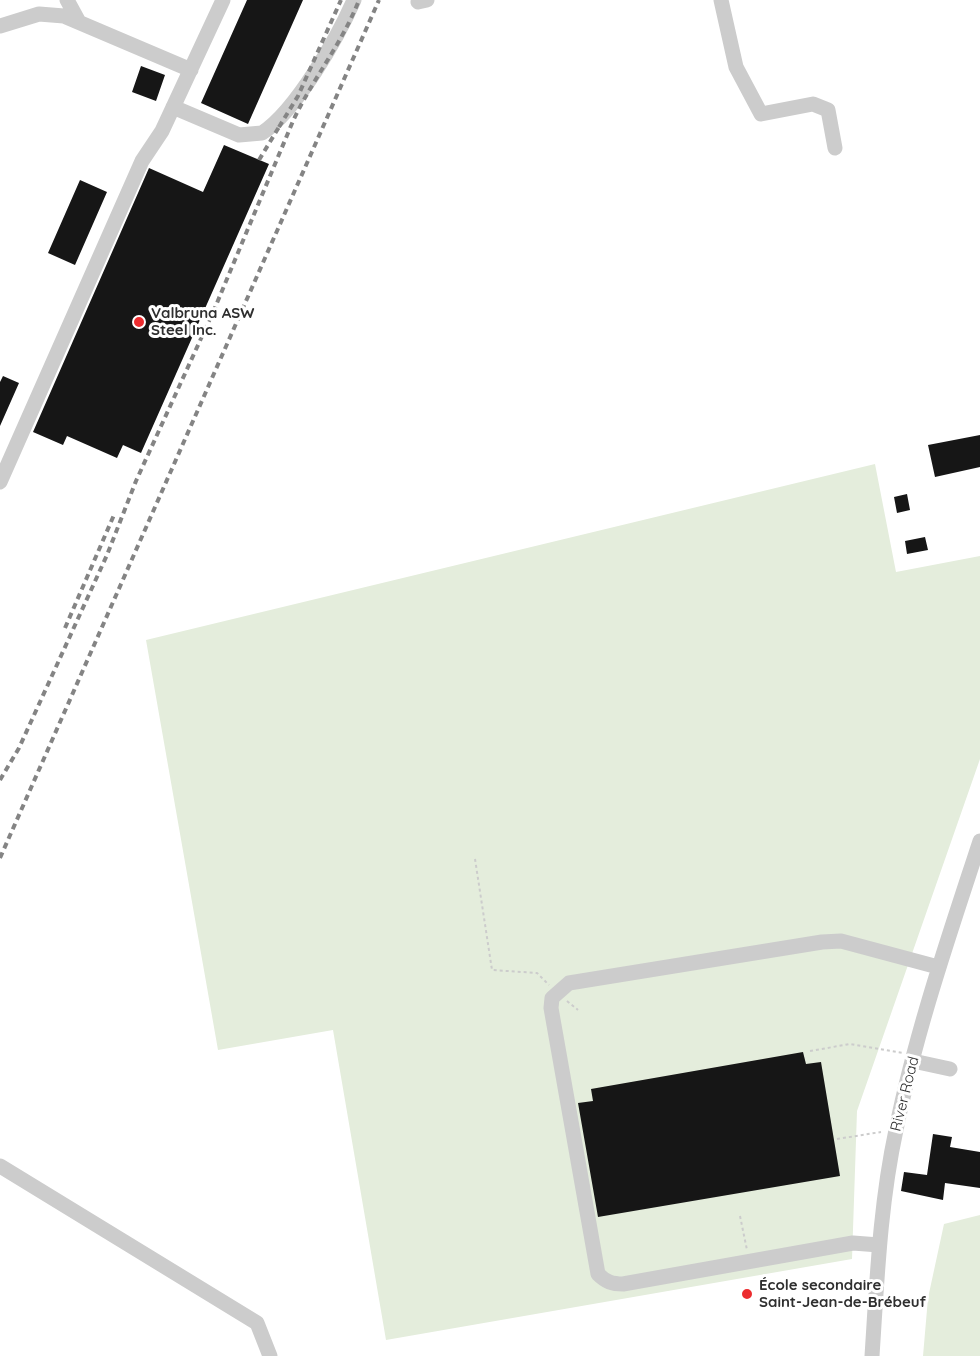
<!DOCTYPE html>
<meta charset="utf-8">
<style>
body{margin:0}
canvas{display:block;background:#fff}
</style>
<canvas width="980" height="1356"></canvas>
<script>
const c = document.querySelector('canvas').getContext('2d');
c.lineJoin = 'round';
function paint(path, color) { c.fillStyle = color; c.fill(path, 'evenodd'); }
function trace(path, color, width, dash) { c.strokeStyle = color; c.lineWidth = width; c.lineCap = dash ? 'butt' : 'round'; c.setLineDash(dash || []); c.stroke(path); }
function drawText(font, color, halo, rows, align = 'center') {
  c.font = font + ' Quicksand,sans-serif'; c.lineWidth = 6; c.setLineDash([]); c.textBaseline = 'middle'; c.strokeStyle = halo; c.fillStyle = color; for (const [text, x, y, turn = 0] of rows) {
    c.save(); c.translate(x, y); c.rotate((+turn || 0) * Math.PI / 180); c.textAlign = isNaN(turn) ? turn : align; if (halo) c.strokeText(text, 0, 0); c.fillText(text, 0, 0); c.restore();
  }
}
paint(new Path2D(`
 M875,464l21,108 84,-16v203l-123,352 -5,148 -466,81 -53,-310 -115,20 -72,-410z
 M980,1215v141h-57l5,-58 16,-74z`), '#e4eddc');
paint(new Path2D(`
 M247,0h56l-55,124 -47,-21z
 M141,66l24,9 -9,26 -24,-9z
 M224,145l45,19 -128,289 -18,-8 -6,13 -50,-22 -4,9 -30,-13 116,-264 54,24z
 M80,180l27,12 -32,73 -27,-12z
 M3,376l16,7 -19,43v-44z
 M980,435v32l-45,10 -7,-32z
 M907,494l3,16 -13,3 -3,-16z
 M925,537l3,13 -21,4 -2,-13z
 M803,1052l3,12 15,-2 19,114 -242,41 -20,-114 15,-2 -2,-12z
 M933,1134l19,3 -2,10 30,5v36l-35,-5 -2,17 -42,-9 3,-19 23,3z`), '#161616');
trace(new Path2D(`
 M475,859l17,111 45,3 12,12
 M567,1001l11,9
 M810,1051l40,-7 53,9
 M837,1139l44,-7
 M740,1216l7,34`), '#ccc', 2, [3, 3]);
trace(new Path2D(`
 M67,0l11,20
 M721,0l15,67 25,47 52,-10 15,6 7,38
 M418,2l9,-2
 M0,26l39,-12 25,2 127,54
 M173,107l66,28 23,-2c34,-22 76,-96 92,-133
 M0,482l142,-321 20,-30 61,-131
 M913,1061l37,8
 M0,1166l257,157 13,33
 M879,1245l-26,-2 -230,41c-11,0 -17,-2 -25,-10l-47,-266 1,-10 17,-15 253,-41 19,-1 97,26
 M872,1356c5,-76 8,-152 24,-226 20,-99 53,-194 84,-289`), '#ccc', 15);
trace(new Path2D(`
 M279,127l19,-31 43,-96
 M259,160l23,-38
 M65,628l49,-113
 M0,780l19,-32 88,-193 29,-74 78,-171 79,-189c20,-43 49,-77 66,-121
 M0,858l379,-858`), '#848484', 4, [6, 4.5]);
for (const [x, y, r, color] of [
 [139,322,6,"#ec2c2f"],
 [747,1294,6,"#ec2c2f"]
]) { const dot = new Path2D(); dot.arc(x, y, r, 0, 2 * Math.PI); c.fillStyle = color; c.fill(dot); trace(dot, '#fff', 2); }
drawText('bold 15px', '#2f2f2f', '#fff', [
 ["Valbruna ASW",151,313],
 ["Steel Inc.",151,330],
 ["École secondaire",759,1285],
 ["Saint-Jean-de-Brébeuf",759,1302]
], 'left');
drawText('15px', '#2f2f2f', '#fff', [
 ["River Road",905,1094,-76]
]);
</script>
